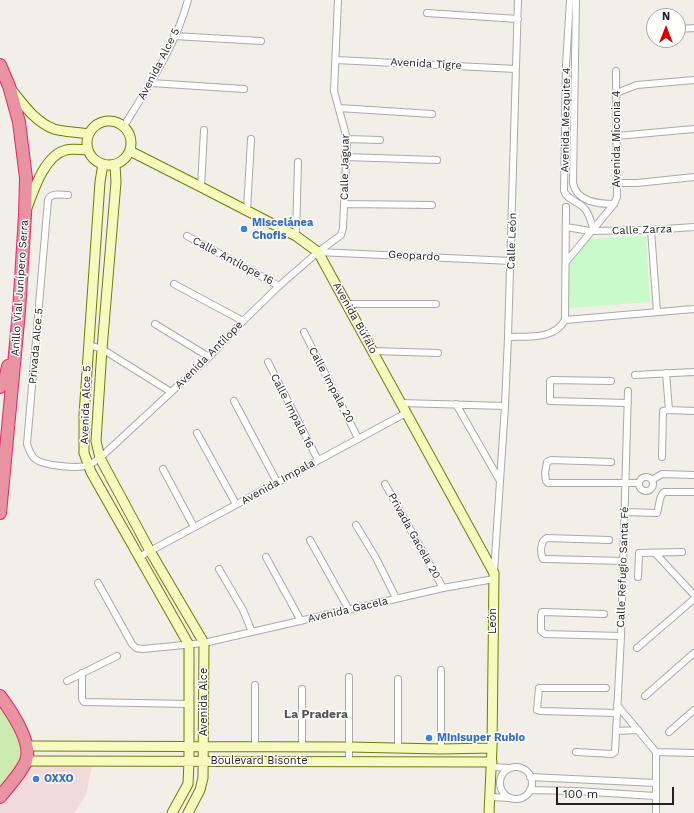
<!DOCTYPE html>
<meta charset="utf-8">
<style>
body{margin:0}
#map{position:relative;width:694px;height:813px;overflow:hidden;background:#f2efe9;font-family:"Work Sans",sans-serif}
canvas{display:block}
.north{position:absolute;left:646px;top:8px;width:40px;height:40px;box-sizing:border-box;background:#fff;border:1px solid #a7a7a7;border-radius:50%;rotate:0deg;font-size:11px;font-weight:700;line-height:16px;text-align:center;color:#222}
.north::after{content:'';display:block;margin:auto;width:14px;height:18px;background:#d40000;clip-path:polygon(50% 0,100% 100%,50% 72%,0 100%)}
.scale{position:absolute;left:556px;top:787px;width:118px;height:18px;box-sizing:border-box;border:2px solid #222;border-top:0;padding-left:5px;font-size:12px;line-height:14px;white-space:nowrap;color:#222;-webkit-text-stroke:3px #fff;paint-order:stroke}
</style>
<div id="map">
<canvas width="694" height="813"></canvas>
<div class="north">N</div>
<div class="scale">100 m</div>
</div>
<script>
const c = document.querySelector('canvas').getContext('2d');
c.lineJoin = 'round';
function paint(path, color) { c.fillStyle = color; c.fill(path, 'evenodd'); }
function trace(path, color, width, dash) { c.strokeStyle = color; c.lineWidth = width; c.lineCap = dash ? 'butt' : 'round'; c.setLineDash(dash || []); c.stroke(path); }
function drawText(font, color, halo, rows, align = 'center') {
  c.font = font + ' "Work Sans",sans-serif'; c.lineWidth = 3; c.setLineDash([]); c.textBaseline = 'middle'; c.strokeStyle = halo; c.fillStyle = color; for (const [text, x, y, turn = 0] of rows) {
    c.save(); c.translate(x, y); c.rotate((+turn || 0) * Math.PI / 180); c.textAlign = isNaN(turn) ? turn : align; if (halo) c.strokeText(text, 0, 0); c.fillText(text, 0, 0); c.restore();
  }
}
paint(new Path2D(`
 M26,761h67l-7,34 -12,18h-74v-16z`), '#f2dad9');
paint(new Path2D(`
 M0,696l15,23 11,42 -26,36z`), '#cdebb0');
paint(new Path2D(`
 M646,236l4,66 -80,6 -3,-44 20,-25z`), '#c8facc');
const street = new Path2D(`
 M570,0l-4,65 -2,126c3,9 14,10 20,17 5,5 7,13 9,20
 M576,0l-3,183c4,19 25,21 41,21
 M427,13l91,6
 M678,29l16,-1
 M652,32h2
 M174,36l87,5
 M336,60l180,9
 M151,83l93,6
 M616,93l21,-8 57,-5
 M339,108l93,6
 M124,126c24,-39 52,-81 64,-126
 M617,136l77,-7
 M347,139l33,1
 M345,157l92,3
 M617,183h20l57,-6
 M201,187l3,-57
 M68,195c-7,0 -17,-3 -20,5l-21,244c2,5 3,10 7,14 8,8 45,11 55,7 4,-2 7,-5 11,-7l109,-101 34,-36 36,-35 39,-34 23,-17 2,-7 4,-89 -13,-48 4,-91
 M344,204l88,1
 M247,211l4,-72
 M566,227l24,4 61,-1 43,-3
 M651,230l6,82
 M187,236l92,50
 M296,236l2,-74
 M318,252l193,9
 M566,262l48,-58 3,-7 -1,-126
 M174,284l69,37
 M347,304h89
 M565,320l129,-11
 M155,324l54,33
 M304,332l54,106
 M508,337c20,-1 46,3 57,-17l1,-113
 M89,345l13,4 69,43
 M373,351l65,2
 M268,362l50,98
 M666,373l3,37
 M635,375l59,-3
 M611,381l-59,-1 -2,1v20l78,2
 M234,401l43,81
 M401,403l104,3
 M456,404l44,77
 M197,433l39,71
 M662,457l1,-46 6,-1 25,1
 M611,462l-60,-2 -4,2 -2,11 1,8 2,2h91
 M163,469l31,58
 M639 484a7 7 0 1 1 14 0a7 7 0 1 1-14 0Z
 M652,480l10,-6 32,1
 M385,484l58,104
 M624,512l33,1c3,-7 1,-16 7,-21h30
 M356,525l20,33 20,40
 M310,540l39,70
 M609,540l-62,-2c-7,3 -7,15 -4,21h4l76,2
 M655,553l39,42
 M139,557l267,-144
 M266,557l35,64
 M219,569l24,41 9,22
 M494,572l11,-166 3,-69 10,-337
 M638,577l1,-24 43,-1
 M98,583l34,61 4,4 7,1 61,-6 239,-55 51,-9
 M604,614l-60,-2h-2l-1,4v15l4,3 76,2
 M637,648l57,-49
 M441,670v79
 M82,673v26l2,3 105,2
 M349,677v85
 M67,681l50,-25
 M606,688h-67l-2,22 3,1 77,2
 M302,689v58
 M645,696l49,-43
 M617,705l39,47v61
 M616,731l22,-1
 M669,732l25,-22
 M255,747v-62
 M398,748v-69
 M576,752l36,2 3,-2 6,-116 7,-245
 M656,752l38,1
 M492,767l18,1
 M500 783a16 16 0 1 1 32 0a16 16 0 1 1-32 0Z
 M530,777l126,6
 M530,790l46,1 79,5
 M491,797l18,1`);
const secondary = new Path2D(`
 M11,89c12,15 24,33 43,40 9,3 25,3 35,5
 M87 143a22 22 0 1 1 44 0a22 22 0 1 1-44 0Z
 M130,151l71,36 95,49 22,16 176,321 -2,175 -3,65
 M103,164l-3,18 -16,233v38l7,19 98,173v116l-1,23 -16,29
 M115,165l1,17 -14,167 -6,92 4,17 50,93 54,92 -1,135 -3,12 -12,23
 M27,208c7,-19 18,-53 39,-58 6,-2 16,0 22,0
 M27,746l322,1 92,2 51,-1
 M26,761l466,1`);
const highway = new Path2D(`
 M0,65l9,21 10,36 7,56 -1,37 -6,96 -19,202
 M0,387l5,-6 3,-15
 M0,696c11,15 33,47 26,65 -4,11 -19,27 -26,36`);
trace(street, '#a9a9a9', 8);
trace(secondary, '#707d05', 11);
trace(highway, '#dc2a67', 14);
trace(street, '#fff', 6);
trace(secondary, '#f7fabf', 9);
trace(highway, '#e892a2', 12);
for (const [x, y, r, color] of [
 [244,229,4,"#3f7fe0"],
 [429,738,4,"#3f7fe0"],
 [36,779,4,"#3f7fe0"]
]) { const dot = new Path2D(); dot.arc(x, y, r, 0, 2 * Math.PI); c.fillStyle = color; c.fill(dot); trace(dot, '#fff', 1.5); }
drawText('11px', '#222', '#fff', [
 ["Avenida Alce 5",159,64,-63],
 ["Avenida Tigre",426,64,3],
 ["Avenida Mezquite 4",566,120,-89],
 ["Avenida Miconia 4",617,139,-90],
 ["Calle Jaguar",345,167,-89],
 ["Calle Zarza",642,230,-2],
 ["Calle León",512,241,-88],
 ["Geopardo",414,256,3],
 ["Calle Antílope 16",233,261,28],
 ["Anillo Vial Junípero Serra",20,288,-86],
 ["Avenida Búfalo",355,318,61],
 ["Privada Alce 5",36,346,-85],
 ["Avenida Antílope",209,355,-45],
 ["Calle Impala 20",331,385,62],
 ["Avenida Alce 5",86,405,-88],
 ["Calle Impala 16",292,411,63],
 ["Avenida Impala",278,482,-29],
 ["Privada Gacela 20",414,536,61],
 ["Calle Refugio Santa Fé",623,567,-88],
 ["Avenida Gacela",348,610,-13],
 ["León",493,621,-90],
 ["Avenida Alce",204,702,-90],
 ["Boulevard Bisonte",259,761]
]);
drawText('bold 11px', '#366cbe', '#fff', [
 ["Miscelánea",252,223],
 ["Chofis",252,236],
 ["Minisuper Rubio",437,738],
 ["OXXO",44,779]
], 'left');
drawText('bold 12px', '#555', '#fff', [
 ["La Pradera",316,714]
]);
</script>
